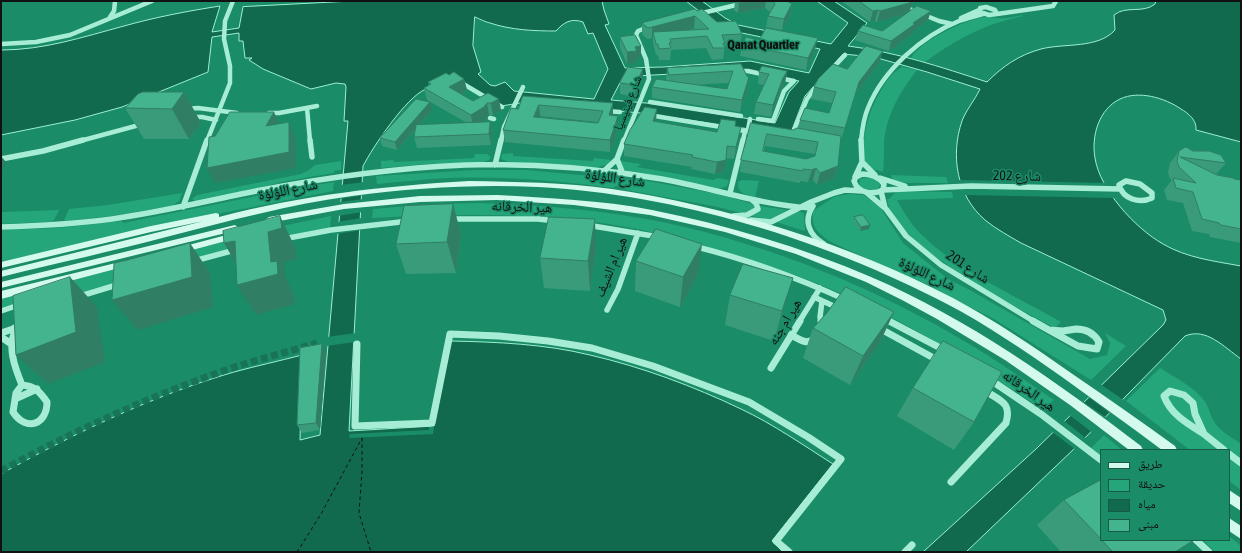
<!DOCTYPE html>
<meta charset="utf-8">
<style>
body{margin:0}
#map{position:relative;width:1242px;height:553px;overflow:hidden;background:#1b8c68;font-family:"Asap Condensed","Noto Naskh Arabic",sans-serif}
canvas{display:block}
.frame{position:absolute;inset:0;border:2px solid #111;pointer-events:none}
.legend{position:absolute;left:1100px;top:449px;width:130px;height:92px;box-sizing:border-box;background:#1b8c68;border:1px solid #175b45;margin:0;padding:5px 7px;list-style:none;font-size:12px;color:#111}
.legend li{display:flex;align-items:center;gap:8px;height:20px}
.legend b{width:20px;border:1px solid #175b45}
</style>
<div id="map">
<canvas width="1242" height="553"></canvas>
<div class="frame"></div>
<ul class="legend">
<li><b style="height:5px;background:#d3faed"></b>طريق</li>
<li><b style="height:11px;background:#24a57a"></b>حديقة</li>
<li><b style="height:11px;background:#126a4e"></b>مياه</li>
<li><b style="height:11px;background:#44b48f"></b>مبنى</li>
</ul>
</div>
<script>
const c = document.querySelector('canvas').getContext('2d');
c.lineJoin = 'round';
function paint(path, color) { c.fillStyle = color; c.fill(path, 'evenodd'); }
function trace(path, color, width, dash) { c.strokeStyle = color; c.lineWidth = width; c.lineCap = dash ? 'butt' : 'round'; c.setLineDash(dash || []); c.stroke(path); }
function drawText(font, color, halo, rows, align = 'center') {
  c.font = font + ' "Asap Condensed","Noto Naskh Arabic",sans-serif'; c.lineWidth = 3; c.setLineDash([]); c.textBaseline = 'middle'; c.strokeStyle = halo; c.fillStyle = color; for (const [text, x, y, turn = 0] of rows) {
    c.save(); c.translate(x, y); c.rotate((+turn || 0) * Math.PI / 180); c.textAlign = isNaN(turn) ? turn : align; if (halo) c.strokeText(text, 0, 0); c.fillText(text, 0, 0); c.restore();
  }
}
paint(new Path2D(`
 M1022,15l1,1c-41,9 -64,22 -98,46l-14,-4c9,-17 55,-39 74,-41 4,-1 8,1 12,1 8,1 16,-1 25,-3z
 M902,67l15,3c-17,22 -31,45 -33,74 0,9 0,18 -1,28l-13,-4 -7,-7c0,-28 4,-47 19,-72 3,-6 8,-13 13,-17 2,-2 5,-3 7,-5z
 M513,153v3l80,5 1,-3 17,2 -2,4 -14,4 -84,-5 -10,-4 1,-5z
 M475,154h12l4,3 -2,3 -6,2 -55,2 -47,4v-7l12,-1 1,2 80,-4z
 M341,161v9l-7,1v2l-47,8 -90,21 -5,-3 5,-4 104,-21 8,-4 6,-5z
 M621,161l20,3 -4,3 76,13 5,-2 11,2 -2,6 -8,3 -89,-16 -7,-4z
 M476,170h51l107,10 -11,7 -7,-1 -3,2c-54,-7 -109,-12 -164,-10 -24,1 -48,4 -72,6l-1,-8z
 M891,175l55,2 2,6h-41l-14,-3z
 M868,177c5,1 10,3 12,8l-2,4c-8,2 -12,1 -19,-3l1,-7z
 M637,179l81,15 42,12 27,4 -13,8 -6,2 -50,-13 -97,-18z
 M742,180l17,1 -4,16c-10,-2 -18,-4 -17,-15z
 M334,182l-1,9 -151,30 -181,41v-32l56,-2 65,-7 1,2 163,-33z
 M897,191l55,1 1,6 -56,2c8,14 15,26 27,37 35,34 94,60 137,85l-6,6c-39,-21 -163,-84 -168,-129h2z
 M182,193l-3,8 -7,5 -61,10 -44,5 -3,-1 5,-11 39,-4z
 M848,194l16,1 16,12 23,36 45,36 22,11 120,69 17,-4 3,-12 -5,-10 21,13 -35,34 -97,-61 -61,-30 -104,-48c-12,-10 -18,-13 -16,-30l21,-14z
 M479,203c63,2 126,7 188,20 106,23 211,66 304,122 28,17 55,36 83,55l-12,9c-68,-45 -138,-90 -214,-121 -32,-14 -65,-24 -98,-34 -47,-15 -94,-27 -143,-33 -71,-8 -143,-7 -215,-3l1,-9 57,-5z
 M59,210l-5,10 -3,2 -50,2v-12z
 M797,211l7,2 1,18 -29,-9z
 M331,216l-1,12 -54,9 -221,65 -44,3 -10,3v-11l132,-32 149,-39z
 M1160,368c14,9 31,17 42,30 7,7 7,14 11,22 5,10 19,17 28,24v46l-12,-9v-31h-39l-64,-49z
 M1104,435l18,15h-21v6l-10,-8z
 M1229,536l12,10v6h-26l-13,-12h27z`), '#24a57a');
const water = new Path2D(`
 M353,1h249l2,9 5,14 -4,1 20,43 38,-1 87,-6 59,12 11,-24 -83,-17 -21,-8 -30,-23h16l23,17 13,7 93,19 17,-21 -31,-22h17l33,22 -19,23c48,6 93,21 139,36 16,-16 32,-27 54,-33 23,-6 57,0 74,-19l-1,-15c12,-10 29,-1 41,-11l1,-3h85v141l-45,-12c1,-10 -8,-17 -15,-21 -16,-11 -42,-19 -61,-10 -21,10 -29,37 -25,59 5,32 40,70 68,86 24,14 51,17 78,22v93c-17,-12 -35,-32 -56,-23l-109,111 -110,105h-43l113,-103 127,-124 3,-5 -3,-10 -142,-67c-12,-7 -25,-14 -36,-23 -28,-24 -35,-64 -23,-99 4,-11 13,-21 18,-32l-53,-17 -53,-15 -31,-3 -38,42 -15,39 -149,-22 -121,-10 -19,3 -42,-26c-10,3 -23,4 -33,9 -20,8 -53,58 -63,77l-14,265 85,-5 17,-85c46,1 94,3 139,14 52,12 103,31 151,54 32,15 62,36 92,55l-61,77 11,11h-782v-78c74,-41 151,-78 233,-102 22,-6 45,-11 68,-17l-2,85 20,-5 28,-314h-4l2,-34 -1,-3 -9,-1 -25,6 -48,-20 -14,-9 3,-2h-7l-2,-17h-4v-8l-27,4 -4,35 -86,35 -47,13 -74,15v-85c43,0 82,-13 123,-24 32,-9 64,-15 96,-20l-8,26 27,-4 4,-21zM475,17c5,2 10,5 15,6 21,7 44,8 66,8 8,-9 15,-13 27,-9l5,12 5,-1 15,36 -14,30 -80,-8 -9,-9 -10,4 -5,-1 -12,-11 3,-2 -8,-26zM748,70l51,11 -10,11 -14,31 -118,-19 -46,-4 12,-23z`);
paint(water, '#126a4e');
trace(water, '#9aefd1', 1);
paint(new Path2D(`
 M958,180l148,3 10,15 -152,-3z
 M364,182v13l-25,4 1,-14z
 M364,199l-1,13 -26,4 2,-14z
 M362,218v12l-26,4 1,-12z
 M356,333l-1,9 -29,4 1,-9z
 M1100,384l25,17 -14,13 -24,-18z
 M1082,401l25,17 -14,15 -25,-19z
 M1063,420l24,19 -11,11 -25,-19z
 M434,426l-1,8 -84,4 1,-4 79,-4v-3z`), '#1b8c68');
trace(new Path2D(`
 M362,438v33l-3,42 12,39
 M297,552l24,-38 41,-76`), '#111', 1, [3.5, 3]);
trace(new Path2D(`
 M1,471c73,-40 149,-75 228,-102 29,-10 59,-17 88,-26`), '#197357', 7, [7, 3.5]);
trace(new Path2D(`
 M890,1l49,20 13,3
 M986,7l9,3 2,4 -8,1 -9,-3v-4z
 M698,14l55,-13
 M997,14l56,-8 3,-5
 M110,17l4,-6 1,-10
 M961,18l18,-8
 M1,44l35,-2 34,-7 82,-34
 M738,71h10l18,4
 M830,71l15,-16
 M460,82l42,25
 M650,102l91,14
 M307,108l3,33
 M185,109l13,-1 39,5
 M606,111l14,1
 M269,113h10l38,-7
 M649,115l108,18
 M191,117h11l14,3
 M490,118l4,1
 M758,119l15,2 11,-30 10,-10 -15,-3
 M748,130l2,-11
 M792,135l15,-36 14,-19
 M80,141l63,-17
 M207,141l23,-58v-17l-6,-27 1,-18 8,-20
 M501,141l3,-14 19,-40
 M624,141l25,-62 -3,-20 -10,-24 2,-4 10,-4
 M743,141l2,-10
 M861,141c1,-10 3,-24 7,-33 15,-38 54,-72 91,-87 8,-3 16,-5 24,-7`), '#a7edd5', 4.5);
trace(new Path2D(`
 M310,140l2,17
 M1,159l42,-8 40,-11
 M617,159l6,15
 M862,162l13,13
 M495,165l6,-25
 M604,171l13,-12 7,-19
 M862,174c9,0 16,2 22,10l-1,6c-10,5 -25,4 -29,-9l2,-4z
 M855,177l7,-15 -1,-22
 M880,178l25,8
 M1126,181l14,3 12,9v5c-13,6 -29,1 -33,-13z
 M883,190l88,-4 149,3
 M881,191l4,17
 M730,193l13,-53
 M867,193l19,16 20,27 35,29 94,57
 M813,206c-10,15 -4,29 11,38
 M183,207l24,-67
 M733,216l14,-1 11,-6 -2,-6 -4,-3
 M450,219h88l18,2
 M751,220l20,2 40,-20 23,-9 11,-3 17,1
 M587,225l72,12
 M1,227c37,-1 74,-3 111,-8 50,-7 99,-19 149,-29 68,-13 135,-22 204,-25 66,-2 132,3 197,14 50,9 98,26 149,29
 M283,239l48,-9 78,-9
 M693,246c53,13 103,31 153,54
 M194,261l41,-11
 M77,297l43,-13
 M814,297l26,12
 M607,310l11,-21 20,-56
 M1,311l12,-4h8
 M884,318l7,4
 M799,322l21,-34
 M821,322l-1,-5 2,-16`), '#a7edd5', 5.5);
trace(new Path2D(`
 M821,321l2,7
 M889,321l57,30
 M1033,321l16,9
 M17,328c-11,17 -2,40 5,57
 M879,328l60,33
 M1076,329c10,0 18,4 23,13l-2,7 -19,-3 -29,-16 14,1z
 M1,333l12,-4 8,-5
 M791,335c8,4 16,11 24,3
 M1,337l9,6
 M357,344l-2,82 77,-3 18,-89 49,2 49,5 44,7 61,18 96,36 59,35 33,22 -65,82 13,11
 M771,368l29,-47
 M989,379l52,35 60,46
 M22,385c13,1 18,7 25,17 0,23 -21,30 -34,10l3,-19z
 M1170,391l14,4 9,8 2,11 9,20c-16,-10 -33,-19 -40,-38z
 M15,399l22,-10
 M1204,434l20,16
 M1229,454l12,9
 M951,482l55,-59c6,-21 -6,-22 -22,-33
 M1196,540l13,12
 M905,552l7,-7`), '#a7edd5', 7);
paint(new Path2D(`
 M469,181c47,1 95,1 143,8 117,18 235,54 341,109 41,22 80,48 118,75 35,24 70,48 104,73l2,4h-15c-33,-25 -67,-49 -100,-73 -37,-26 -75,-52 -115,-73 -122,-64 -272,-110 -409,-117 -63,-3 -125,1 -186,9 -62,8 -122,25 -182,40 -56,15 -113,27 -169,41v-6l203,-50 -53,11 -150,36v-6l150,-36 65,-13 3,1v3c84,-22 164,-31 250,-36z
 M497,195c51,3 104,5 155,15 75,15 149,37 219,67 98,42 186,105 270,169l2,4h-14l-59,-45 -65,-45 -68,-41 -35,-19 -36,-18 -70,-28 -71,-22 -75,-17 -76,-10 -77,-5 -77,2 -76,7 -75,14 -4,-3 4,-3 75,-13 76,-8z
 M235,225l4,3 -1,2 -237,58v-6z
 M234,233l3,1 1,2 -1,2 -56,15 -4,-3 4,-3z
 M124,261l3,1 1,2 -1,2 -126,33v-8z
 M1229,490l12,8v13l-12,-8z
 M1229,518l12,8v13l-12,-8z`), '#d3faed');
paint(new Path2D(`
 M735,1h52l5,3 -2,11 -8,15 -16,-3 2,-11 2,-4 -5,-4 -27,5 -4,-3z
 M841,1h69v10l18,9 -15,11 -1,3 -23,17 -34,-11 3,-9h24l24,-17 -29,8 -2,-1 -5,1z
 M697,11l20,11 25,12 -2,11 -15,1 -2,13 -11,1 -6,-12 -35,2 -1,10h-11l-1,-5h-2l-3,-12v-5l-6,1 -5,-5v-11zM694,28l2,1 -12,1z
 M620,37l21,20 -4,1v4l-10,2 -7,-16z
 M759,40l56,9 -9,21 -66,-14 2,-11z
 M879,63l-23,30 -15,47h-1l-2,26 -4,12 -17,7 -4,-5 -5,2 -8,-1v2l-60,-11 1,-12 10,-37 42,7 5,-2 2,-8 29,-7 3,-10 -21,-4 3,-12 33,-18zM765,146l50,8 -1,2 -8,3 -42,-8z
 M741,64l6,12 2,1 -1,11 -8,24 -88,-14v-11l14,-7 1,-12zM729,83l-2,6 -29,-4 9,-1z
 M643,69v11l-8,17 -15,-3v-11z
 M787,71l-2,12 -5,7 -9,27 -17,-3 2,-12 8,-17 -6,-1 1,-12z
 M449,75l15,4 3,11 -7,4 13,7 15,-8 13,17 -8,5h-4l-3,4 -6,4 10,-1 2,12 -1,11 -74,3 -3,-11 1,-7 -18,20 -15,-4 -2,-8 52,-28 -13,15 48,-2 -40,-23 -3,-12 5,-2 -1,-4z
 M184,92l17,31 -12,16h-45l-19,-31z
 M523,96l90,7v13l5,12 -8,24 -105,-10 -2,-12 15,-21zM540,116l58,6v1l-58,-6z
 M656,121v1l61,10 18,-6 4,13 -5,20 -8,-1 -2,14 -9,2 -24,-5 1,-2 -68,-11v-12z
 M1179,151h14l33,12 -10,11 25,6v63l-31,-6 -1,-3 -17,-3 -9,-28 -16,-3 -3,-10 8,-10 -2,-1 -2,-6 2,-10z
 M453,204l8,31 -5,38 -50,1 -10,-30z
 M854,217l16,8 -1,4 -9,2 -7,-10z
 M596,250l-6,41 -46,-3 -4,-30z
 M636,261l62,14 -18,32 -45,-16z
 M730,295l54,13 -10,33 -49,-16z
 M894,312l-14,30 -30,43 -47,-27 10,-30 13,-14z
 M326,352l-6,78 -18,3 -5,-8z
 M913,388l61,34 -20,28 -57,-34z
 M1101,480v60h93l-19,12h-114l-24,-27 27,-25z`), '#3a9b7b');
paint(new Path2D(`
 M747,1h19l-1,7 -27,5 1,-10z
 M913,2l-4,11 -32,9 3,-11z
 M792,4l-2,11 -8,15 2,-11z
 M878,10l-3,11 -5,1 3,-11z
 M931,11l-3,9 -15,11 -1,3 -23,17 2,-10 22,-18z
 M695,16l-1,12 -39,10 -2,-6v6l-1,1v-12z
 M818,38l-3,11 -9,21 2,-12z
 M641,46v11l-4,1v4l-10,2v-12l8,-5z
 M883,51l-4,12 -23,30 -15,47 18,-58z
 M643,69v11l-8,17v-12z
 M787,71l-2,12 -5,7 -9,27 2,-12 10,-27z
 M749,77l-1,11 -8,24 2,-12z
 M464,79l3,11 -16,9 -2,-12z
 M184,92l17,31 -12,16 -17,-30z
 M499,99l2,11 -8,5 -2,-12z
 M430,102l2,8 -35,40 -2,-8z
 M487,103l2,12 -3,4 -13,8 -2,-12z
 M613,103v12l-3,12 -1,-12z
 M539,105l1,11 -4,13 -2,-12z
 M657,109l-1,12 -4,12 1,-12z
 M274,112l7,15 -15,-1z
 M618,116v12l-8,24v-12z
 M289,122l6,16 1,30 -81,15 -8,-15z
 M490,122l2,12 -1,11 -2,-11z
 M741,127l-2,12 -5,20 2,-12z
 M1,156l5,6 -5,12z
 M726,160l-2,12 -9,2 2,-12z
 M838,166l-4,12 -17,7 3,-12z
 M816,168l-3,12 -5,2 4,-12z
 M453,204l8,31 -5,38 -9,-31z
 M280,216l15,31 2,12 -13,3 2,17 7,13 2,12 -39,11 -19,-30 34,-23 -3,-30z
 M595,219l1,31 -6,41 -2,-30z
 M870,225l-1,4 -9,2 1,-4z
 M235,241l7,33 -18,-31z
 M190,243l20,30 3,34 -75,23 -26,-30z
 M702,244l-4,31 -18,32 3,-30z
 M70,277l27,30 8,55 -57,22 -32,-29z
 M793,278l-9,30 -10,33 8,-30z
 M894,312l-14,30 -30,43 13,-29z
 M322,344l4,8 -6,78 -4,-7z`), '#307e64');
const building = new Path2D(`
 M738,1h9l-8,2z
 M772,1h15l5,3 -8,15 -16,-3 7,-12z
 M859,1h51l3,1 -33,9 -2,-1 -5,1z
 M917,6l14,5 -18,12 2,1 -24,17 -33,-10 5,-6 19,6z
 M695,9l2,2 5,-2 15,13 19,-1 6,13 -20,1 3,8h-2l2,5h-12l-6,-12 -37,3 1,4h-2l2,5 -12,1 -1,-5h-2l-3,-12 56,-3 -14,-13 -43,11 -4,1 -6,-5z
 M766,28l52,10 -10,20 -66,-13 4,-8 13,3z
 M635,35l6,11 -6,1 2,4 -10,1 -7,-15z
 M866,46l17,5 -24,31 -14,46 -45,-8 5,-12 24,5 7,-21 -22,-5 4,-8 15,-15 14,5z
 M741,64l6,12 2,1 -7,23 -90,-13 4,-8 71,10 6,-18 -64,4 -2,-7z
 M762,66l25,5 -4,7 -10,27 -17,-3 13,-28 -10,-2z
 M628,67l15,2 -8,16 -15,-2z
 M454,72l10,7 -15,8 24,14 15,-8 11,6 -8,4h-4l-3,4 -13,8 -47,-27 7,-4 -3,-2 18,-9 3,2z
 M143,92h41l-12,17 -47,-1 13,-14z
 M523,96l90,7 -4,12 9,1 -8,24 -107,-10 8,-22 7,1zM539,105l64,6 -5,12 -64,-6z
 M416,99l14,3 -35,40 -15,-4z
 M645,107l12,2 -4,12 64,11 4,-13 15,2 -1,5 6,1 -5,20 -9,-1 -1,14 -9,2 -25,-5 1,-2 -69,-11 6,-14z
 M230,112h44l-8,14 23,-4v30l-82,16 2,-31 6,-1z
 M490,122l-1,12 -75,3 2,-12z
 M751,123l42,7 4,-2 44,8 -3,30 -18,7 -4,-5 -4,2 -9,-1v2l-62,-11zM767,134l51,8 -3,14 -9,3 -43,-8z
 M1186,147l7,4h16l12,4 5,8 -46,-6 37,18 16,3 1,1 7,1v49l-20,-4 -2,-2 -17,-4 -9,-27 -17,-4 -3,-10 23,5 -17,-16 -2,-6 2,-10z
 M453,204l-6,38 -51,2 8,-38z
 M863,215l7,10 -9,2 -7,-10z
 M280,216l2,12 -14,4 3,30 6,-1 1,13 -41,11 -2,-44 -11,2 -1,-12z
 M549,217l46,2 -7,42 -48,-3z
 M656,229l46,15 -19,33 -47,-16z
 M190,243l2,34 -80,23 2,-36z
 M743,264l50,14 -11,33 -52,-16z
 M70,277l6,55 -60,23 -3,-59z
 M846,287l48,25 -31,44 -50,-28 13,-14z
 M943,341l59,31 -28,50 -61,-34z
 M322,344l-6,79 -19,2 3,-77z
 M1101,480v59l-37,-39z
 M1102,540h92l-19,12h-62z`);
paint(building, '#44b48f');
trace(building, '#307e64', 1);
drawText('12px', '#111', '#1b8c68', [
 ["شارع فينيسيا",628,103,-69]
]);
drawText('bold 13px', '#111', '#1b8c68', [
 ["Qanat Quartier",763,45]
]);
drawText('14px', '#111', '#1b8c68', [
 ["شارع 202",1017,176,1],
 ["شارع اللؤلؤة",615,178,8],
 ["شارع اللؤلؤة",288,190,-11],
 ["هير الخرقانه",522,207,2],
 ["هير ام الشيف",611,267,-68],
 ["شارع 201",968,267,33],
 ["شارع اللؤلؤة",927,274,25],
 ["هير ام جنه",785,322,-59],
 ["هير الخرقانه",1029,391,35]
]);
</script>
